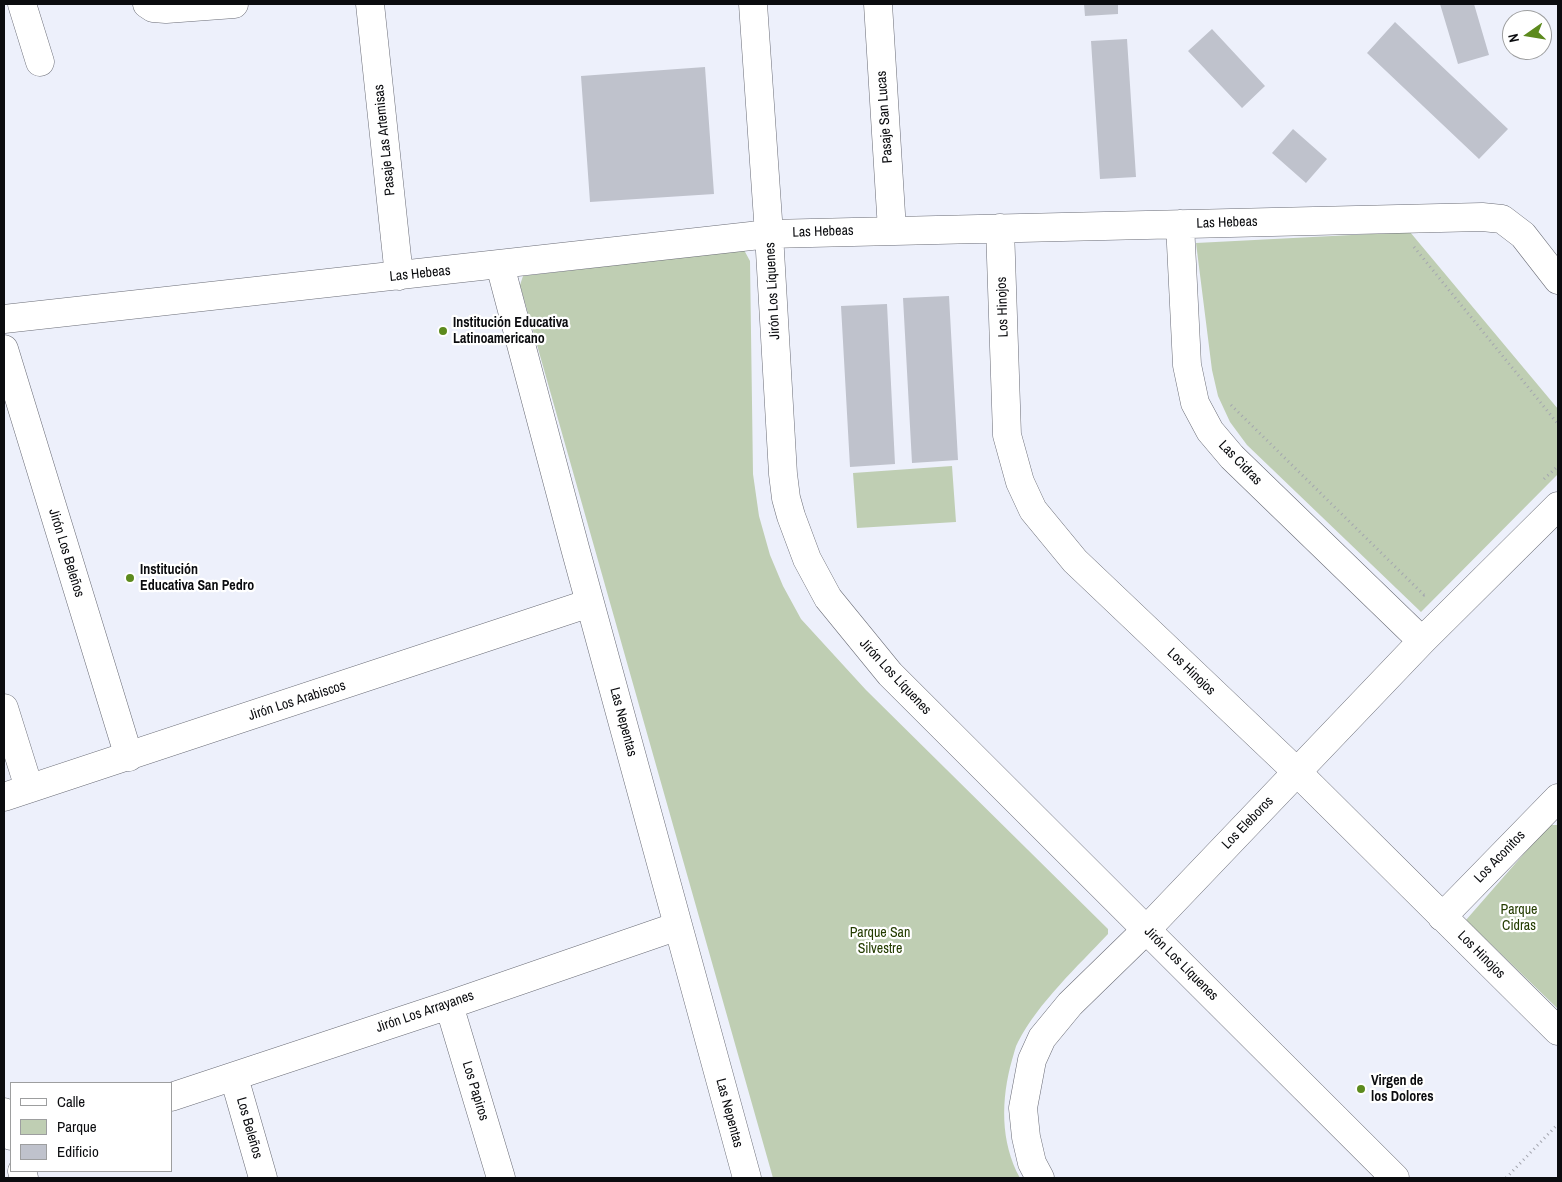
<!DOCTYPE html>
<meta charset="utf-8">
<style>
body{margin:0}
#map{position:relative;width:1562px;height:1182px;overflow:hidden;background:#edf0fb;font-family:"Archivo Narrow",sans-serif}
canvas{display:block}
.frame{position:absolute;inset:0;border:5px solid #0b0c0f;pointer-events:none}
.legend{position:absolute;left:10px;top:1082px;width:162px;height:90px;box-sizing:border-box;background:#fff;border:1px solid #9d9e9f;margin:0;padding:6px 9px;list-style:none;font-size:15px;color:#0b0c0f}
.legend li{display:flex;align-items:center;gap:10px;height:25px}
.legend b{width:25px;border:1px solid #9d9e9f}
.north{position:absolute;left:1502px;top:10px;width:50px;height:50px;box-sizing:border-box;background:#fff;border:1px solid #9d9e9f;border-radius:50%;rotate:257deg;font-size:14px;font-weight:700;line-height:20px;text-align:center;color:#0b0c0f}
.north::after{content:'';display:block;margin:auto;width:18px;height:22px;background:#5c8a1d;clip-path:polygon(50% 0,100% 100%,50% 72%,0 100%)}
</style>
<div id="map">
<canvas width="1562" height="1182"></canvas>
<div class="frame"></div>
<ul class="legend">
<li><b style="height:6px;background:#fff"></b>Calle</li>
<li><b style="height:14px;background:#bfceb3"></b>Parque</li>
<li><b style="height:14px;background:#bfc2cc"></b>Edificio</li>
</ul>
<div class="north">N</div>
</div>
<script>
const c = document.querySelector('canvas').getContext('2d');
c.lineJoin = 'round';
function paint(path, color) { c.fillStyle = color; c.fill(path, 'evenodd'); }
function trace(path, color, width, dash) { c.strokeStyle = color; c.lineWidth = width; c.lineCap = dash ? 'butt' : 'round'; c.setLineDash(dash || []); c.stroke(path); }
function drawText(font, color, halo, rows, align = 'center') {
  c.font = font + ' "Archivo Narrow",sans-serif'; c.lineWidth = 4.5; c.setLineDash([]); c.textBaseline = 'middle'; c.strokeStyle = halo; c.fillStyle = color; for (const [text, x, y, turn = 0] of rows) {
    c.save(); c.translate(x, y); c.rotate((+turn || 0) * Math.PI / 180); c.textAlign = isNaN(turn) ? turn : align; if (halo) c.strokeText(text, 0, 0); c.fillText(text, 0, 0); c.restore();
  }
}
paint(new Path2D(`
 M1410,232l148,177v65l-137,138 -174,-167 -17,-23 -12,-26 -6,-26 -16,-127z
 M744,250l6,11 3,213 6,42 11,39 13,31 18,33 65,71 242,239v5c-30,32 -70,69 -90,108 -3,5 -4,12 -6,18 -11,39 -12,82 8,118h-247l-253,-893 3,-9z
 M952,466l4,56 -99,6 -4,-55z
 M1549,825h9v184l-92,-89z`), '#bfceb3');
paint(new Path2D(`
 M1084,4h34v10l-33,2z
 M1440,4h34l15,51 -31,9z
 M1395,22l113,107 -29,30 -112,-106z
 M1212,29l53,57 -23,22 -54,-57z
 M1127,39l9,138 -36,2 -9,-138z
 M705,67l9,127 -124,8 -9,-126z
 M1293,129l34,30 -21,24 -34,-30z
 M949,296l9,164 -46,3 -9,-165z
 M887,304l8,160 -45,3 -9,-161z`), '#bfc2cc');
const minor = new Path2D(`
 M22,4l18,58
 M147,4l6,4 13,1 68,-5
 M370,4l29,272
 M753,4l16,230 14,240 3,24 5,18 16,43 21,39 62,76 505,504
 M878,4l14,226
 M1180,224l7,141 8,38 15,28 22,26 190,184
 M1000,228l7,207 13,47 13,28 42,51 222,211 261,259
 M500,265l75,283 172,630
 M4,319l765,-85 713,-17 20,2 21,16 35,45
 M4,349l125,408
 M4,708l25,80
 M4,797l586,-194
 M1442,917l116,-119
 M449,1005l52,173
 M234,1077l29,101
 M171,1097l278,-92 229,-79
 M4,1112l7,24
 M22,1171l2,7
 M1040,1178l-8,-15 -6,-26 -3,-29 9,-48 10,-22 28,-34 76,-74 276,-289 136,-135`);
trace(minor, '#6a6c76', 29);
trace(new Path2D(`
 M1414,247l144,177
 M1231,405l193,190 2,-2
 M1544,479l14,-13
 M1506,1178l52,-54`), '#a4a6af', 3, [1, 4]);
trace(minor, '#fff', 28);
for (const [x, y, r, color] of [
 [443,331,5,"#5c8a1d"],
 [130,578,5,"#5c8a1d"],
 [1361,1089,5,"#5c8a1d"]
]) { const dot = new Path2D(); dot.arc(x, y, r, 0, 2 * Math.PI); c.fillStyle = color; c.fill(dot); trace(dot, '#fff', 2); }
drawText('14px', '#0b0c0f', '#fff', [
 ["Pasaje San Lucas",885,117,-94],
 ["Pasaje Las Artemisas",385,140,-96],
 ["Las Hebeas",1227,223,-2],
 ["Las Hebeas",823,232,-2],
 ["Las Hebeas",420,274,-6],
 ["Jirón Los Líquenes",773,291,-93],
 ["Los Hinojos",1003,307,-92],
 ["Las Cidras",1240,463,46],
 ["Jirón Los Beleños",66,553,73],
 ["Los Hinojos",1191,672,44],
 ["Jirón Los Líquenes",895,677,47],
 ["Jirón Los Arabiscos",297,701,-18],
 ["Las Nepentas",623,722,75],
 ["Los Eleboros",1248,823,-46],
 ["Los Aconitos",1500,857,-46],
 ["Los Hinojos",1481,955,45],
 ["Jirón Los Líquenes",1181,964,45],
 ["Jirón Los Arrayanes",425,1012,-19],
 ["Los Papiros",475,1091,73],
 ["Las Nepentas",729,1113,75],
 ["Los Beleños",249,1128,74]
]);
drawText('bold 14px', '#0b0c0f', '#fff', [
 ["Institución Educativa",453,323],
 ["Latinoamericano",453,339],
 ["Institución",140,570],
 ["Educativa San Pedro",140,586],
 ["Virgen de",1371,1081],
 ["los Dolores",1371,1097]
], 'left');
drawText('14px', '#243c00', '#fff', [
 ["Parque",1519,910],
 ["Cidras",1519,926],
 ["Parque San",880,933],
 ["Silvestre",880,949]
]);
</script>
